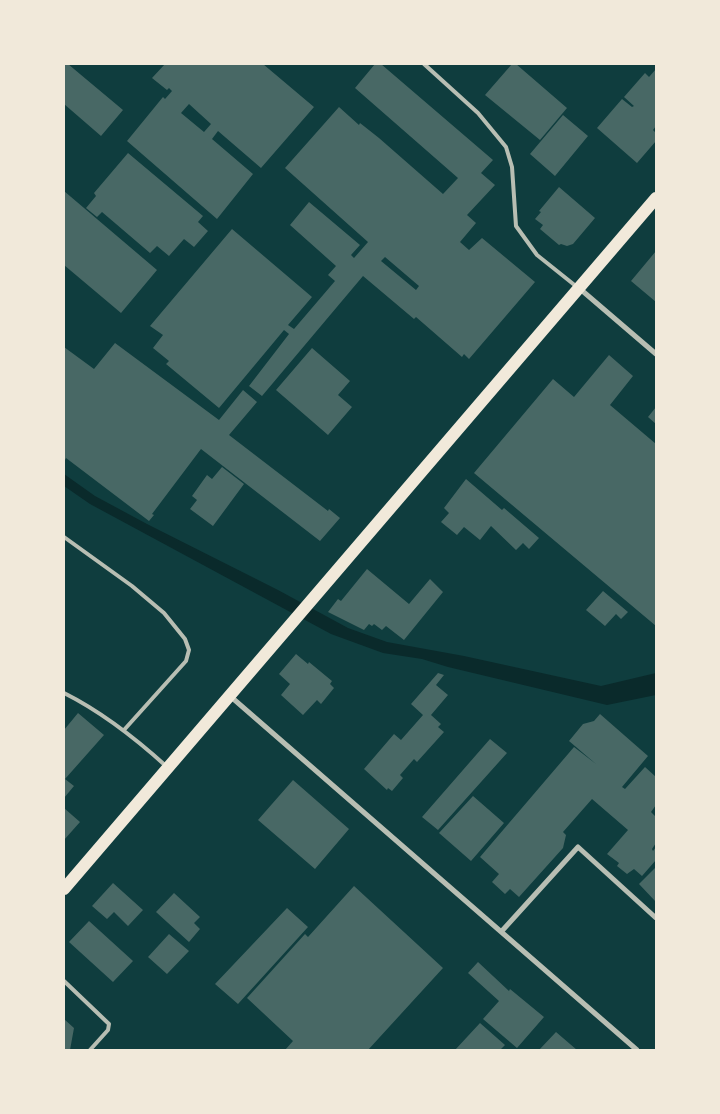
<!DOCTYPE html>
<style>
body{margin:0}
#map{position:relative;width:720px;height:1114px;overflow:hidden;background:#0f3d3e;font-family:"Titillium Web",sans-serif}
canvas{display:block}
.frame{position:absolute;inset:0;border:65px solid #f1e9da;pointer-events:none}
</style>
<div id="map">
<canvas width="720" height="1114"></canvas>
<div class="frame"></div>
</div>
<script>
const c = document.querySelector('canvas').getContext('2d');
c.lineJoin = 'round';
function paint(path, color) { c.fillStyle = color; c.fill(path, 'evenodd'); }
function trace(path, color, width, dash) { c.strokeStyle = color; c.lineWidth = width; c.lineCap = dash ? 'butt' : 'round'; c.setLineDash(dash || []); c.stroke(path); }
paint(new Path2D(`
 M64,474l31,22 52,28 131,66 70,38 39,14 77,14 137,30 55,-13v22l-49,10 -159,-38 -26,-8 -39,-6 -52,-19 -241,-130 -26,-18z`), '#0a2a2b');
paint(new Path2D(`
 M64,64h4l55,46 -22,26 -37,-32z
 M165,64h98l51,43 -53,61 -43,-37 -6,8 41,35 -36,45 -90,-78 36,-44 2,2 7,-8 -3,-3 -2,2 -15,-12zM189,104l22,20 -7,8 -23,-19z
 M375,64h6l112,96 -12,13 14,12 -28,30 9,8 -16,19 9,8 13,-12 53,44 -66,77 -5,-5 -2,3 -46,-40 -2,2 -51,-43 -101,120 -13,-10 40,-52 -5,-4 -65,78 -53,-44 3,-3 -16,-13 10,-13 -13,-9 82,-97 80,68 -24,28 6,4 41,-48 -7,-6 8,-9 -46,-41 19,-23 51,43 -9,10 3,3 14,-16 -83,-74 54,-61 20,18 1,-2 19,15 64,56 15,-16 -103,-90zM385,257l34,29 -3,4 -35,-29z
 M512,64h4l51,44 -27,32 -55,-45z
 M656,69v57l-3,4 3,3v8l-19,22 -40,-35 25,-29 10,8 2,-1 -10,-9 21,-24 4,4z
 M563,115l25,21 -33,40 -25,-22z
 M128,153l75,63 -5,6 10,9 -14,16 -10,-8 -15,17 -12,-10 -7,7 -48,-41 -5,5 -11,-9 10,-12 -2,-3z
 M559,187l36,31 -22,26 -6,2 -6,-2 -2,1 -19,-16 3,-4 -8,-6 6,-7 -2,-1z
 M64,191l93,79 -36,43 -57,-48z
 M656,251v51l-25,-21z
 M115,343l104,77 24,-30 14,12 -28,33 99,76 1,-2 11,9 -20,23 -119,-92 -49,65 2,1 -5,6 -83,-63 -2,4v-115l30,22z
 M312,348l38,33 -12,14 14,12 -24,28 -52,-45z
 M609,355l24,21 -23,29 46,39v182l-182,-153 79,-94 21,18z
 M656,407v17l-8,-7z
 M222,467l22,17 -31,42 -23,-17 7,-9 -5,-4 15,-21 5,4z
 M466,479l36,31 2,-2 35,30 -10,11 -6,-6 -7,7 -25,-24 -11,14 -16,-13 -7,8 -16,-13 8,-9 -5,-5z
 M367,569l42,35 21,-25 13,13 -39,48 -18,-14 -4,4 -8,-6 -2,2 -3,-2 -5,6 -36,-18 10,-13 3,2z
 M603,591l25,21 -7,7 -5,-5 -11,12 -19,-16z
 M296,654l12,10 1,-2 23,19 -2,3 4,4 -13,16 -4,-4 -14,15 -22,-20 9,-11 -11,-10z
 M438,673l6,2 -8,10 12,10 -17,20 10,9 -3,3 6,5 -27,30 -3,-3 -14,16 3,3 -11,13 -4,-3 -1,2 -23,-21 30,-35 7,6 22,-25 -12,-11z
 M78,713l26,22 -39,44 9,7 -10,12v-68z
 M600,714l48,42 -26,31 3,2 20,-22 11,10v28l-5,7 5,5v26l-4,6 1,2 3,-4v13l-14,16 -8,-7 -7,5 -10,-8 2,-3 -12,-9 21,-24 -36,-31 -29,33 3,3 -3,13 -44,49 -9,-8 -5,5 -13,-12 7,-8 -19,-17 94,-110 22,17 -27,-23 14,-17 11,-3z
 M490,739l17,14 -69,77 -16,-13z
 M293,780l56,49 -34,40 -57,-49z
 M473,796l31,27 -33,38 -32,-28z
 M64,808l16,14 -16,18z
 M656,867v35l-17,-18z
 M113,883l30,27 -15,16 -14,-14 -7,7 -15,-13z
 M354,886l89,82 -75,82h-83l8,-9 -46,-43 58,-64 3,3z
 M174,893l26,24 -6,6 6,6 -11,13 -33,-30z
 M287,908l21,19 -70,77 -23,-20z
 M89,921l44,40 -20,21 -44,-40z
 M169,934l20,17 -22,23 -19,-17z
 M478,962l31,29 1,-2 34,28 -27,31 -34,-29 16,-18 -31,-28z
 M64,1019l10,9 -4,22h-6z
 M480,1023l25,22 -5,5h-45z
 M556,1032l21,18h-38z`), '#486865');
trace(new Path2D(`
 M424,64l54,49 28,34 6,20 4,59 21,29 40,32
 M64,537l68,49 32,27 21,26 4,11 -3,11 -62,69
 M64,693c38,19 70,44 102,73
 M64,981l45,43 -1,6 -18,20`), '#b8beb3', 4);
trace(new Path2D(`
 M579,288l77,66
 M230,696l407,354
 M501,932l77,-85 78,71`), '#b8beb3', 5);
trace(new Path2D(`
 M64,889l592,-691`), '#f1e9da', 12);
</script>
